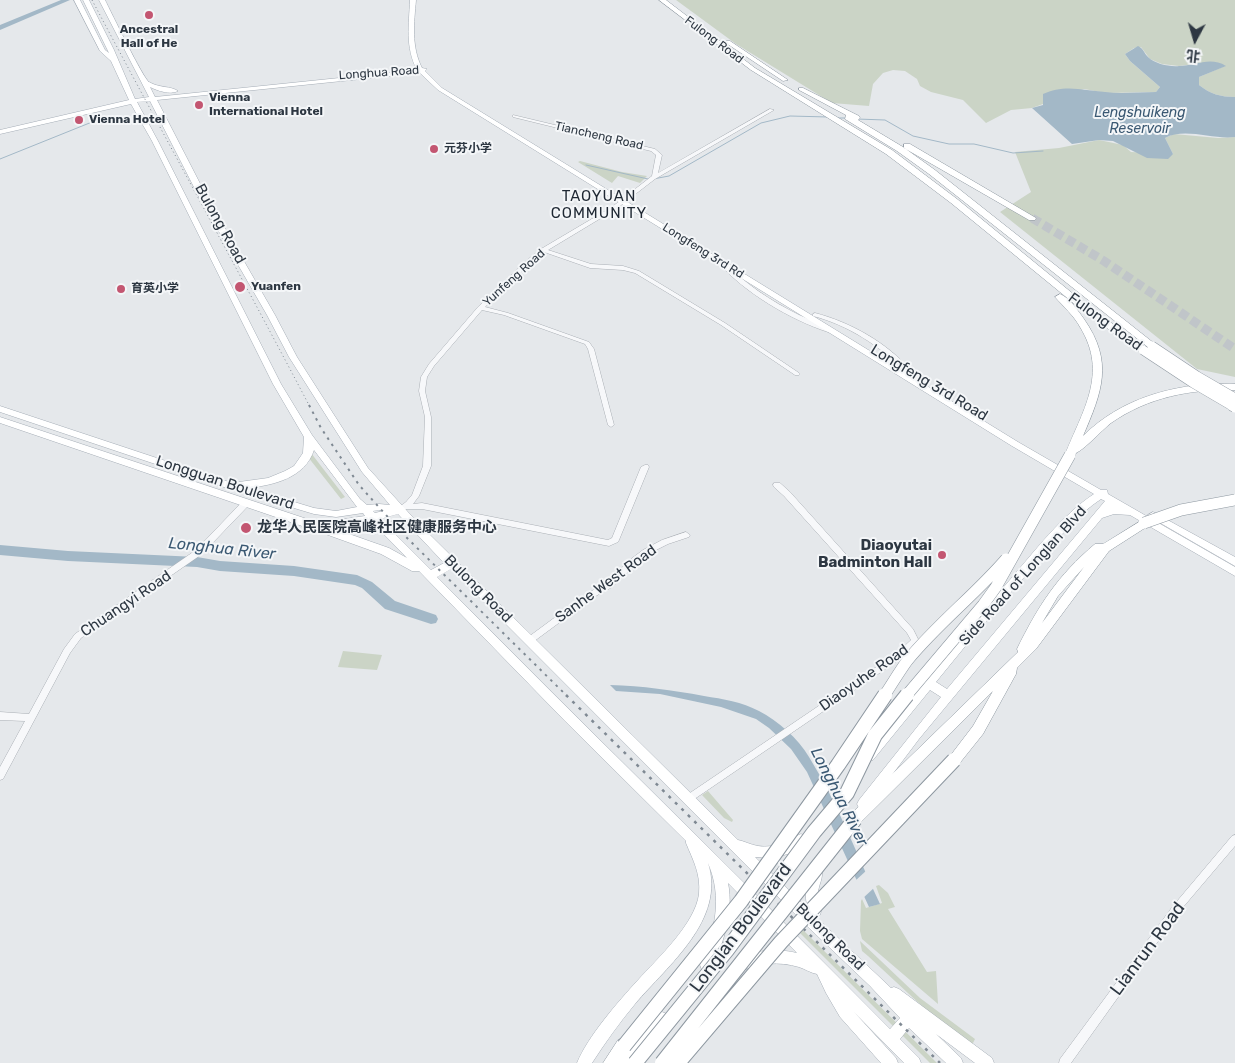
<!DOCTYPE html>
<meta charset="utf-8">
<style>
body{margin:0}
#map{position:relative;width:1235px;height:1063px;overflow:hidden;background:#e5e8eb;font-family:Rubik,"Noto Sans SC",sans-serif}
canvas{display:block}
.north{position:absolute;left:1170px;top:15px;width:50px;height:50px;-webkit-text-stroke:4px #f4f6f8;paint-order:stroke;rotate:186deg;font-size:14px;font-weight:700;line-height:20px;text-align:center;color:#2d3742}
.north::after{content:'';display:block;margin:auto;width:18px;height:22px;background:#2d3742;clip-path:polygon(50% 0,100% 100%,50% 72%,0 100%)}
</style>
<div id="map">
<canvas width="1235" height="1063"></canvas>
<div class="north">北</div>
</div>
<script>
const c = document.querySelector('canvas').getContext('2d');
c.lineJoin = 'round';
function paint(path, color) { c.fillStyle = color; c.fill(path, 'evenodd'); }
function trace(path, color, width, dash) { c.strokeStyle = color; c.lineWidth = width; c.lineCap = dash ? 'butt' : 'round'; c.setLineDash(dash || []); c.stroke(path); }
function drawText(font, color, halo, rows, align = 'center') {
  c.font = font + ' Rubik,"Noto Sans SC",sans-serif'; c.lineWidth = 4; c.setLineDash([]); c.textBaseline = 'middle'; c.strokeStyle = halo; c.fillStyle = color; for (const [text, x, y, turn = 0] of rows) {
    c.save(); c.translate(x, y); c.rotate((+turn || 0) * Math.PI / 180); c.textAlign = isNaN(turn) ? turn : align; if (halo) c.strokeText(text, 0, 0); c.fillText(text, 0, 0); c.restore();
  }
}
paint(new Path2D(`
 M676,0h559v97c-14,0 -25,-3 -36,-12v-8l26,-11 -14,-4 -32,4 -17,-2 -12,-5 -9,-12 -7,1 -9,6 5,7 30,26 -4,5 -50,1 -22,-4 -52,19 -21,2 -25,13 -23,-23 -32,-8 -11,-6 -3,-7 -12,-8 -12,-1 -10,3 -10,11 -4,22 -37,-3 -96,-59z
 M1174,134l44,4 17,-1v240l-38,-8 -197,-157 31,-20 -16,-40 44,-4 40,-8 24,5 8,7 42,2 -8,-16z
 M580,161l42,11 25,4 -7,7 -22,-7 -6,7 -34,-21z
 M311,453l34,44 -4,2 -33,-42z
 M343,651l39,4 -5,15 -39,-3z
 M708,791l25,29 -1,2 -8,-4 -22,-23z
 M879,885l9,8 7,14 -7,2 39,63 9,-1 2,33 -76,-65 -2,-8 1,-30 1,-2 4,9 16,-5 -6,-17z
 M800,927l137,136h-7l-134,-134z
 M860,941l60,57 55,41 -3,6 -49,-38 -55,-51 -6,-5z`), '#cbd4c6');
paint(new Path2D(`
 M1138,46c5,2 6,7 10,11 7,7 22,10 31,9 16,0 31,-10 47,0l-27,11v8c11,9 22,12 36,12v40c-22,3 -50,-10 -70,1l8,16 -5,5 -21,-1 -34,-17 -14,-1 -27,4 -40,-36 11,-3v-11c20,-10 41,-4 62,-2 16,2 34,0 51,0l4,-5 -30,-26 -5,-7z
 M610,685c33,1 62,5 94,11 19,3 38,6 55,15 19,10 39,27 50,46 28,45 48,98 71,147l-11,3 -62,-135 -16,-23 -22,-21 -13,-9 -35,-12 -61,-13 -44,-3z`), '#a3b8c7');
paint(new Path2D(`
 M867,870l8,17 -13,12 -7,-18z`), '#e5e8eb');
trace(new Path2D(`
 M837,118h11
 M857,119l28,1 28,16 36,8h25l39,9 30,-2
 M0,159l97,-39
 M586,165l62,14
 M653,179l16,-3 92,-53 29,-7 38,1`), '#a3b8c7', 1);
paint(new Path2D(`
 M61,0h9l-70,30v-5z
 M0,545l68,6 129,6 23,4 74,5 63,9 15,7 23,19 41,14 2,4 -2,4 -5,1 -46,-15 -23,-21 -7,-3 -61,-9 -74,-5 -23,-4 -129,-6 -68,-6z`), '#a3b8c7');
trace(new Path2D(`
 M1032,218l72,43 131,88`), '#c0c5c9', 9, [9, 4.5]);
const minor = new Path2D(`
 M770,109l4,1 -119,69 -39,30 -68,41 43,14 32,2 16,5 86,52 74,50 1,1 -1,1h-4l-74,-50 -86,-52 -12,-3 -33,-2 -46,-16 -14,11 -45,44 23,6 81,29 5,7 20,76 -3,2 -3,-2 -20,-76 -3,-5 -81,-29 -22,-5 -48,56 -7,11 -2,14 6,26v49l-12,30 -6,8 9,-1 186,37 4,-2 29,-71 4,-2h3l1,2 -30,73 -1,2 -9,4 -187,-37h-16l-7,4 -3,-1 -1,-2 11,-8 6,-7 11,-29 2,-49 -6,-26 2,-14 8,-13 49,-57 48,-46 15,-12 71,-42 40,-31 4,-21 -5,-4 -138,-34v-2l142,34 7,6 -4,18z
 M721,260l2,1c22,23 48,40 76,54 11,5 23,9 32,15l-3,2c-37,-12 -85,-40 -110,-70z
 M815,313c35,9 73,30 96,58l-1,1h-4c-26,-26 -58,-47 -93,-56v-2z
 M774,483h6l10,9 123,137 6,12 -16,16 -213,145 -3,-1 -2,-3 2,-3 210,-142 14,-13 -4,-7 -123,-137 -10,-9 -1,-2z
 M246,500l3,1 1,2 -1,2 -47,49 -121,84 -11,15 -67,126 -3,1v-13l25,-46 -25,-1v-8l29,2 35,-65 11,-15 121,-84 47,-49z
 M686,532l4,3 -1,2 -21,7 -20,10 -11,9 -25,24 -18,10 -61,45 -3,1 -3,-1 -1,-2 1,-2 61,-45 18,-10 25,-24 12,-9 19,-10z
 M1235,835v11l-56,66 -108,151h-12l1,-4 113,-153 59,-70z`);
const major = new Path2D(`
 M74,0h6l25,50 4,3 -26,-53h6l25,50 21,49 14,-2 -50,-97h6c6,12 38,78 44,82 10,6 22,4 29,9 -8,4 -20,0 -28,-4l5,10 262,-27c-12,-23 -8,-45 -7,-70h6c-2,23 -5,46 6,68l5,1 -2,2 17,17 576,354 83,48h6l1,4 127,73v9l-105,-61 -16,-1 -12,4 -183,221 -52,69 -4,1 -4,-1 -2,-4 2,-4 82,-103 -11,-7 -57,70 -4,1 -4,-1 -2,-4 2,-4c47,-57 95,-115 144,-171 25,-29 53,-66 85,-87l-82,-48 -574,-356 -18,-17 -263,27 50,97 68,118 22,42 71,111 50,55 320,317c6,1 13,5 20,6 17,3 28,-6 43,-12l4,2 2,4c-6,15 -37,19 -52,17l53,52c-4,-14 -3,-28 3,-41l5,-2 5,2c4,9 -4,18 -3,28 0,7 5,12 2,19l-4,2 75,71 3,-1 5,2 93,69 2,5h-19l-39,-29 25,24 2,5h-17l-37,-35 -9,11 19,19 2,5h-17l-50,-51 42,46 2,5h-17l-41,-46 -14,-24 -9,-19c-6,-1 -12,-5 -18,-7 -21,-6 -39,-4 -58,4l-5,-2 -2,-5 2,-5c21,-9 39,-11 61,-6l-69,-70c6,30 -5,59 -16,87l-5,2 -5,-2 -2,-5c15,-34 23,-67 8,-102 18,57 -40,102 -73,141 -16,19 -30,39 -43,59h-15c11,-27 41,-61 61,-83 20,-22 57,-56 61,-86 2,-20 -6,-34 -13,-51v-2l-121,-120 -146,-150h-7l-31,-17 -64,-23 -1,-3 -11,-1 -305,-104v-6l310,103 22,1 33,-5 -2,-3 -27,4 -22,-3 -90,-27 -224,-75v-6l235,78 4,-2 29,-4 17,-7 9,-5 9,-13 1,-16 -31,-53 -121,-243 -21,-37 -131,30v-4l129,-30 -18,-39 -11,-10zM150,101l49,96 68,118 22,42 73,115 28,33 -11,-1 -12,1 -7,-6 -48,-64 -31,-51 -123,-243 -21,-39zM314,450l43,57 -21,4 -22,-3 -66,-20c26,-3 57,-10 66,-38zM1101,499l4,2 -158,188 -11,-7c34,-42 69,-84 106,-125 18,-20 36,-43 59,-58zM379,510l4,1 -8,2 -2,-2zM398,514l46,49 -13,7 -51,-51zM371,521l36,37 -18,-10 -57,-20zM451,569l355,356 64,61 30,32 -10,11c-150,-152 -303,-300 -453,-452z
 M1153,512l82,45v9l-85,-49 -2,-2z
 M662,1012l5,2 2,5 -2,5 -33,39h-16l2,-5 37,-44z`);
const highway = new Path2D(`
 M659,0h7l89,68 137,82 65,49 131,107 58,42v4h-6l-58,-42 -131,-107 -65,-49 -135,-84z
 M726,41h4l58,39 -5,1 -57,-38z
 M799,88h4l56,28 1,2 -2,2 45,27 32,23 220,174v4h-6l-220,-174 -32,-23 -52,-32 1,-4 -47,-25z
 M904,144h6l126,74 -1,2h-6l-125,-72z
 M1060,294c10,4 18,17 24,25 30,43 18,73 -1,117 40,-40 98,-54 152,-52v6c-44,-1 -87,7 -124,33 -10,8 -26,26 -35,30l-2,5h-8l-1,-3c17,-44 44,-81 15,-128 -6,-11 -16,-20 -25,-30z
 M1144,519l6,4 -2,3 -39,25 -73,98 -19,19 -1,6 -33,60 -24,30 -5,2 -5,-2 -2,-4 26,-34 20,-35 -133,132 -5,2 -5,-2 -2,-4 2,-4 168,-163 -1,-3c21,-43 41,-74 78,-105h8zM1084,567l-42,56 16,-27z
 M624,1038l6,2 2,6 -11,17h-18l15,-23z`);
trace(minor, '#aaafb5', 1);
trace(major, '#a5adb6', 1);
trace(highway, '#8d97a0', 1);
paint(minor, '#f7f8fa');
paint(major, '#fff');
paint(highway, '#fff');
trace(new Path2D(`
 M92,0c72,136 146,270 218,407`), '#7f8993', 1, [1, 3]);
trace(new Path2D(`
 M309,405l12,23 38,57 44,49 164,162`), '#7f8993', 2, [2.5, 5]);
trace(new Path2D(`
 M566,695l374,368`), '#7f8993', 2.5, [3, 6]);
const highwayBridgeFar2 = new Path2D(`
 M1152,346l45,30 38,22
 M1143,350l50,33 41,24`);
const highwayBridgeFar1 = new Path2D(`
 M1232,405l3,2
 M1144,523l37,-13 54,-10
 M884,696c8,-12 15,-24 23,-35 30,-37 68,-66 99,-102
 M906,696l77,-91 13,-18 74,-132`);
const highwayBridge = new Path2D(`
 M624,1046l117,-145 97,-136 47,-70
 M635,1063l92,-113 87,-118 33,-39 28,-58 32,-40
 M662,1063l193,-244
 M678,1063l103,-121 173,-182`);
trace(highwayBridgeFar2, '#8d97a0', 10, []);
trace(highwayBridgeFar1, '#8d97a0', 12, []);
trace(highwayBridge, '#8d97a0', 16, []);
trace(highwayBridgeFar2, '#fff', 9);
trace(highwayBridgeFar1, '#fff', 11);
trace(highwayBridge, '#fff', 14);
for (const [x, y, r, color] of [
 [149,15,5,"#c35671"],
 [199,105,5,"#c35671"],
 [79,120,5,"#c35671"],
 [434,149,5,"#c35671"],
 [240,287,6,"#c35671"],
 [121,289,5,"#c35671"],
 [246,528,6,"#c35671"],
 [942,555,5,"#c35671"]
]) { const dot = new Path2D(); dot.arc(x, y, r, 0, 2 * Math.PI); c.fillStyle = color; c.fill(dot); trace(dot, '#f4f6f8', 2); }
drawText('bold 12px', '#2d3742', '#f4f6f8', [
 ["Ancestral",149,30,"center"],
 ["Hall of He",149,44,"center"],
 ["Vienna",209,98],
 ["International Hotel",209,112],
 ["Vienna Hotel",89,120],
 ["元芬小学",444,149],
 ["Yuanfen",251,287],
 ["育英小学",131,289]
], 'left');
drawText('12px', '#2d3742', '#f4f6f8', [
 ["Fulong Road",714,40,37],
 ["Longhua Road",379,73,-4],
 ["Tiancheng Road",599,136,13],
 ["Longfeng 3rd Rd",703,251,32],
 ["Yunfeng Road",514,278,-42]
]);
drawText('italic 14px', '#3b5973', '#f4f6f8', [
 ["Lengshuikeng",1140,113],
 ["Reservoir",1140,129]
]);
c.letterSpacing = '1px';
drawText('15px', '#1f2833', '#f4f6f8', [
 ["TAOYUAN",599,197],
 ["COMMUNITY",599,214]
]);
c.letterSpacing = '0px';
drawText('15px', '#2d3742', '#f4f6f8', [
 ["Bulong Road",220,224,61],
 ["Fulong Road",1105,322,36],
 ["Longfeng 3rd Road",929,383,31],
 ["Longguan Boulevard",225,483,18],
 ["Side Road of Longlan Blvd",1023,576,-48],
 ["Sanhe West Road",606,584,-36],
 ["Bulong Road",478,589,45],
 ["Chuangyi Road",126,604,-34],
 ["Diaoyuhe Road",864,678,-35],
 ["Bulong Road",830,937,44]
]);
drawText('bold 15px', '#2d3742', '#f4f6f8', [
 ["龙华人民医院高峰社区健康服务中心",257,528],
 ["Diaoyutai",932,546,"right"],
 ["Badminton Hall",932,563,"right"]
], 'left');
drawText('italic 16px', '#3b5973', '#f4f6f8', [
 ["Longhua River",222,549,6],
 ["Longhua River",839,797,63]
]);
drawText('18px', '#2d3742', '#f4f6f8', [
 ["Longlan Boulevard",741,928,-53],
 ["Lianrun Road",1148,949,-53]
]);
</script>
